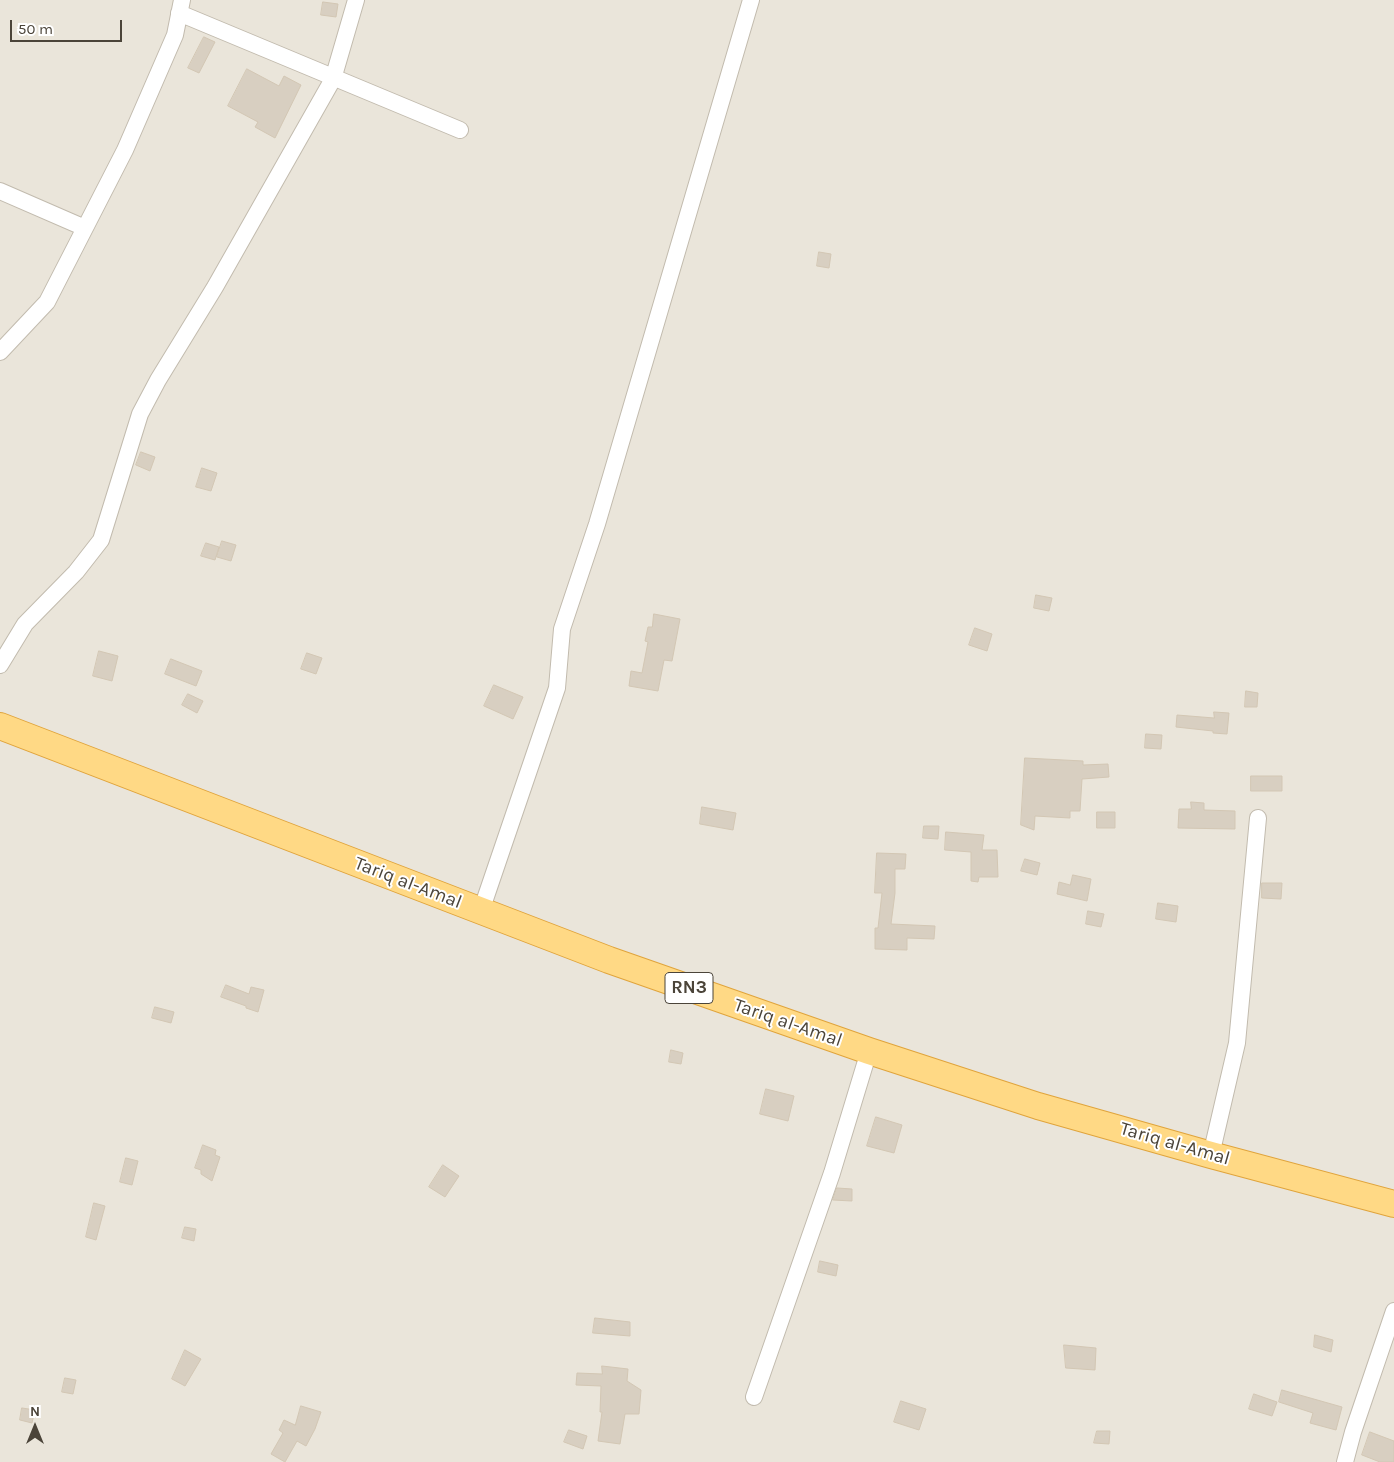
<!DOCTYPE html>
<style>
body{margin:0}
#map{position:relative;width:1394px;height:1462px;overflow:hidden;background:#f6f3ec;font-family:Karla,sans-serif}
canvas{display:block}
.north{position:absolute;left:10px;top:1402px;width:50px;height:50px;-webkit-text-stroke:4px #fff;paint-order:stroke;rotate:0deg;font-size:14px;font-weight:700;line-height:20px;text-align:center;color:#4b4439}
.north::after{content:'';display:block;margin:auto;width:18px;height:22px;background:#4b4439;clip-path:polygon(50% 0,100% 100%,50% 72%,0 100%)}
.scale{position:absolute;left:10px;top:20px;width:112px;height:22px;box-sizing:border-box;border:2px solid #4b4439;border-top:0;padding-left:6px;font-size:15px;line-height:18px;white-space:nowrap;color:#4b4439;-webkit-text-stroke:4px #fff;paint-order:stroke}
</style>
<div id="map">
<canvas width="1394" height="1462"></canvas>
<div class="north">N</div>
<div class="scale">50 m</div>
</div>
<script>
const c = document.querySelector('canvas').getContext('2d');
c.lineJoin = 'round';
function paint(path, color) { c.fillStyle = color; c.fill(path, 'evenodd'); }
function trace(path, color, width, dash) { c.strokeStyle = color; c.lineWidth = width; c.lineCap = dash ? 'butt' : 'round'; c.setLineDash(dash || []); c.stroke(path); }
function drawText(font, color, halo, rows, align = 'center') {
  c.font = font + ' Karla,sans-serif'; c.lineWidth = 4; c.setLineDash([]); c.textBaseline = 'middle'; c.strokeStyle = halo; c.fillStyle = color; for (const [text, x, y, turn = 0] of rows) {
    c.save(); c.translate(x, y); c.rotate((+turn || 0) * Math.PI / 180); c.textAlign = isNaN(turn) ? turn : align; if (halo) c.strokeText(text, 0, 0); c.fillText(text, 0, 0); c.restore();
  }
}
paint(new Path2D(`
 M0,0h1394v1462h-1394z`), '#eae5da');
const building = new Path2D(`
 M323,2l15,2 -2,13 -15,-2z
 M204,37l11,5 -16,31 -11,-5z
 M247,69l32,17 5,-10 17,9 -26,53 -20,-11 3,-5 -30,-16z
 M819,252l12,2 -2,14 -12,-2z
 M141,452l14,5 -5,14 -14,-6z
 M202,468l15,5 -6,18 -15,-4z
 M222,541l14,4 -5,16 -14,-4z
 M206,543l13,4 -4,13 -14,-4z
 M1036,595l16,3 -3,13 -15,-3z
 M654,614l26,5 -8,42 -8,-1 -6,31 -29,-5 2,-15 11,2 6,-31 -3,-1 3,-14h4z
 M975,628l17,6 -5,17 -18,-6z
 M99,651l19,5 -6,25 -19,-5z
 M307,653l15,5 -6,16 -15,-5z
 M171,659l31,12 -6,15 -31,-12z
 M494,685l29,12 -10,22 -29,-13z
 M1246,691l12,2 -1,14h-12z
 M188,694l15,7 -6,12 -15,-8z
 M1214,712l15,1 -2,21 -14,-1v-2l-37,-4 1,-12 37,3z
 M1146,734l16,1 -1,14 -16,-1z
 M1025,758l58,3v4l25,-1 1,13 -27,2 -2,32h-10v7l-35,-2 -1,14 -13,-5z
 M1251,776h31v15h-31z
 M1191,802l13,1v7l31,1v18l-57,-1 1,-19h12z
 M702,807l34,6 -3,17 -33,-6z
 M1097,812h18v16h-18z
 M924,826h15l-1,13 -15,-1z
 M946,832l38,3 -2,15h15l1,27h-19l-1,5 -7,-1v-29l-26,-2z
 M877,853l29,1 -1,15h-10v24l-4,31 44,2 -1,13 -27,-1v12l-32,-1v-21h3l4,-35h-7z
 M1025,859l15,4 -3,12 -16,-4z
 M1073,875l18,4 -4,22 -30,-7 2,-12 11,3z
 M1262,883h20l-1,16 -19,-1z
 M1158,903l20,3 -2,16 -20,-3z
 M1088,911l16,3 -3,13 -15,-3z
 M226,985l23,9 2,-7 13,3 -6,22 -12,-4v-2l-25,-9z
 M155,1007l19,5 -3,11 -19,-5z
 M671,1050l12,3 -2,11 -12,-2z
 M766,1089l28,7 -6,25 -28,-7z
 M876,1117l26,8 -8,28 -27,-7z
 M203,1145l13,5 -1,5 5,2 -8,24 -11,-7v-4l-6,-2z
 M126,1158l12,3 -6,24 -12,-3z
 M443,1165l16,11 -14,21 -16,-10z
 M837,1188l15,1v12l-19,-1z
 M94,1203l11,3 -9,34 -10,-3z
 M185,1227l11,2 -2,12 -12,-3z
 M820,1261l18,4 -2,11 -18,-4z
 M595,1318l35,4v14l-37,-3z
 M1315,1335l18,5 -2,12 -17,-5z
 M1064,1345l32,3 -1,22 -29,-2z
 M185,1350l16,9 -16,27 -13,-7z
 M602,1366l26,3 -1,12 14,9 -2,24h-14l-5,30 -22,-3 4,-29h-2l1,-26 -25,-1 1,-12 25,1z
 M65,1378l11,2 -3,14 -11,-2z
 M1282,1390l60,17 -6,23 -26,-7 3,-10 -34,-11z
 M1254,1394l23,8 -5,14 -23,-7z
 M901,1401l25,8 -7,21 -25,-8z
 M301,1406l20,6 -6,17 -9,17 -9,-5 -12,21 -14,-8 12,-21 -4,-3 5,-10 11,5z
 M22,1408l13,2 -3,13 -12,-3z
 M569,1430l18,6 -4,13 -19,-7z
 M1097,1431h13l-1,13 -15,-1z
 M1370,1432l24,9v21h-14l-18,-7z`);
paint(building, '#d8cfc1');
trace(building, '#d3c7b4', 1);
const minor = new Path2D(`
 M179,13l281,117
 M0,191l85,37
 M0,352l47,-50 78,-152 50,-115 7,-35
 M0,665l25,-41 51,-52 25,-32 39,-126 18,-34 57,-93 118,-208 23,-79
 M481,911l76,-223 5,-59 35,-105 154,-524
 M1211,1155l26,-112 21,-225
 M754,1397l78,-224 37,-122
 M1345,1462l8,-30 41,-121`);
const trunk = new Path2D(`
 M0,726l609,234 260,91 169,55 173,49 183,49`);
trace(minor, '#c2bbae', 18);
trace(trunk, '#e0a43c', 28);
trace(minor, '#fff', 16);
trace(trunk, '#ffd985', 26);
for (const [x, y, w] of [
 [689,988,48]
]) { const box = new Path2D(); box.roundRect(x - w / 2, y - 15.5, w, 31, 4); c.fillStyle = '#fff'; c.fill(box); trace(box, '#4b4439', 1); }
drawText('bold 18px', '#4b4439', null, [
 ["RN3",689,988]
]);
drawText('19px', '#4b4439', '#fff', [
 ["Tariq al-Amal",408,883,21],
 ["Tariq al-Amal",788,1023,19],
 ["Tariq al-Amal",1175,1144,16]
]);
</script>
